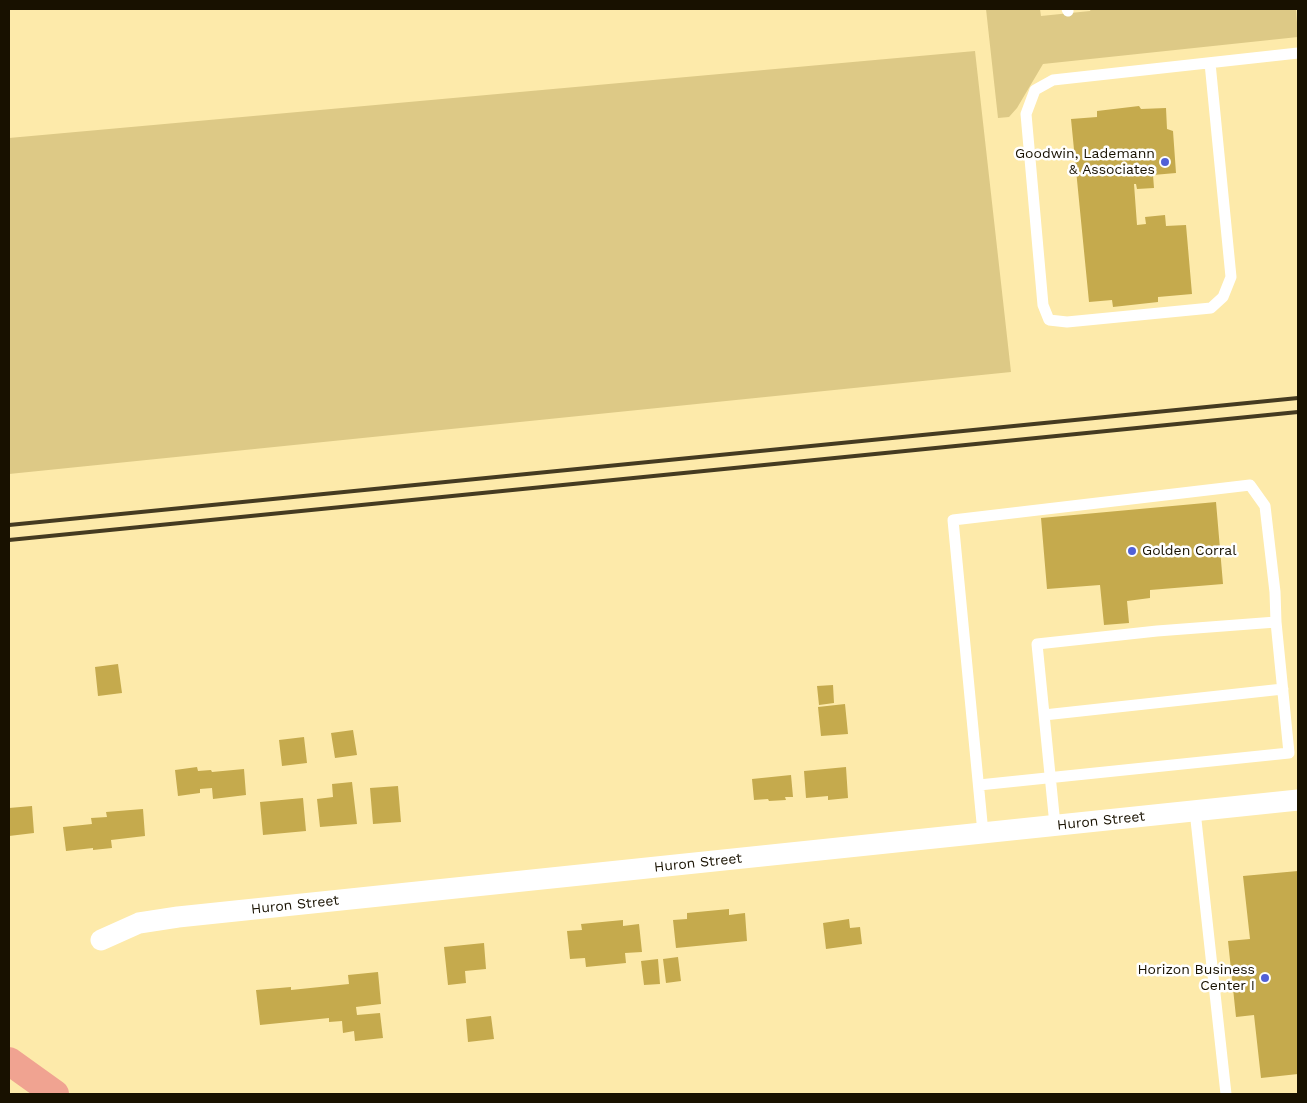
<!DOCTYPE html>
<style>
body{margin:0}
#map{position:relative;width:1307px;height:1103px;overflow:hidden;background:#fdeaaa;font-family:"Work Sans",sans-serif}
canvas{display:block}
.frame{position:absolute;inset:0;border:10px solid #181100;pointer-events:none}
</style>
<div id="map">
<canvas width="1307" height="1103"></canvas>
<div class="frame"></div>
</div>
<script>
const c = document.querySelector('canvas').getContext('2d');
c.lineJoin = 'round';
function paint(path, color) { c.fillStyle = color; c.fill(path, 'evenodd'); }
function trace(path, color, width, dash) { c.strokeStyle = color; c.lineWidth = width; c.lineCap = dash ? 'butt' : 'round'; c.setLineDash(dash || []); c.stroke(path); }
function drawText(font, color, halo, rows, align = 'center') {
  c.font = font + ' "Work Sans",sans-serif'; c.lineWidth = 5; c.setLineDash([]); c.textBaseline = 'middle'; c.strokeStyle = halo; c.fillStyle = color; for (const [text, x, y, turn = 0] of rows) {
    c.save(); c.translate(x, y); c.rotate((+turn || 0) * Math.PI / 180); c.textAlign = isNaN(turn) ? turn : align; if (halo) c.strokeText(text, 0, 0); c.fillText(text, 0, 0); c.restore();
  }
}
paint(new Path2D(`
 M986,9h54l1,7 49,-5 1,-2h205l2,28 -255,27 -26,44 -8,9 -11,1z
 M975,51l36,321 -1002,102v-336z`), '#ddc986');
paint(new Path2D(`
 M1139,106l2,3 25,-1 1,21 6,2 3,42 -23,2 1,13 -17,1 -1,-5h-2l3,41 9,-1 -1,-7 20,-2 1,11 20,-1 6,69 -34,3v5l-45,5 -1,-7 -23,2 -18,-183 26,-2v-6z
 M1216,502l7,82 -73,6v8l-23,3 2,22 -25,2 -4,-40 -53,4 -6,-71z
 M118,664l4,29 -24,3 -3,-29z
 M833,685l1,18 -15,2 -2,-19z
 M845,704l3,30 -27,2 -3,-29z
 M353,730l4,25 -22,3 -4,-25z
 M304,737l3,26 -25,3 -3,-26z
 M197,767l1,4 13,-1 1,2 32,-3 2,26 -33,4 -1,-11 -12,1v4l-22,3 -3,-26z
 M846,767l2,31 -20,2v-4l-22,2 -2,-27z
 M791,775l2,22h-8l1,3 -17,1 -1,-2 -14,1 -2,-21z
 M352,782l5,42 -37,3 -3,-28 16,-2 -1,-13z
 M398,786l3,36 -28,2 -3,-36z
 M303,798l3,33 -43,4 -3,-33z
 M32,806l2,27 -25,3v-28z
 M143,809l2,27 -34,4 1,8 -19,2v-2l-27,3 -3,-24 29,-3 -1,-6 16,-1 -1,-5z
 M1298,871v203l-37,4 -7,-63 -18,2 -8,-76 22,-2 -7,-63z
 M729,909v6l16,-2 2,28 -71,7 -3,-28 14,-1v-6z
 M849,919l1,9 10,-1 2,17 -36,5 -3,-26z
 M623,920v6l16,-2 3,28 -17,1 1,10 -40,4 -1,-9 -15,1 -3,-28 15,-1 -1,-6z
 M484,943l2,26 -21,2 1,12 -18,2 -4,-38z
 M678,957l3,24 -15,2 -3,-24z
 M658,959l2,25 -16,1 -3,-24z
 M378,972l3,32 -25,3 1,8 23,-2 3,25 -28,3 -1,-10 -11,2 -1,-12 -13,1v-4l-69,7 -4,-35 35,-3v3l58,-6 -1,-9z
 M491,1016l3,23 -26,3 -2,-23z`), '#c5aa4d');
trace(new Path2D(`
 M1067,9l1,2
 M1210,63l21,214 -8,20 -12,11 -144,14 -18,-2 -6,-15 -17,-191 9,-24 18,-10 245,-27
 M1044,715l239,-26
 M979,785l310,-32 -13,-131
 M1195,811l31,283
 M983,833l-30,-313 297,-35 15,21 10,86 1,30 -119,9 -120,13 18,181`), '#fff', 11);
trace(new Path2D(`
 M101,940l38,-17 39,-6 1120,-117`), '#fff', 21);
trace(new Path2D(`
 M9,1061l46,33`), '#f0a391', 28);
trace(new Path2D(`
 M9,525l1289,-127
 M9,540l1289,-128`), '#453b21', 4);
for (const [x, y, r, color] of [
 [1165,162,5,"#5261d7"],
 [1132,551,5,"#5261d7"],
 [1265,978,5,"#5261d7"]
]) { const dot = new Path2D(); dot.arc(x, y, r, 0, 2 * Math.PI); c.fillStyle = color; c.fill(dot); trace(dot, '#fff', 2); }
drawText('14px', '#181100', '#fff', [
 ["Goodwin, Lademann",1155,154],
 ["& Associates",1155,170],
 ["Golden Corral",1142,551,"left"],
 ["Horizon Business",1255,970],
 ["Center I",1255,986]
], 'right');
drawText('14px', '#181100', '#fff', [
 ["Huron Street",1101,821,-6],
 ["Huron Street",698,863,-6],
 ["Huron Street",295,905,-6]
]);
</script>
